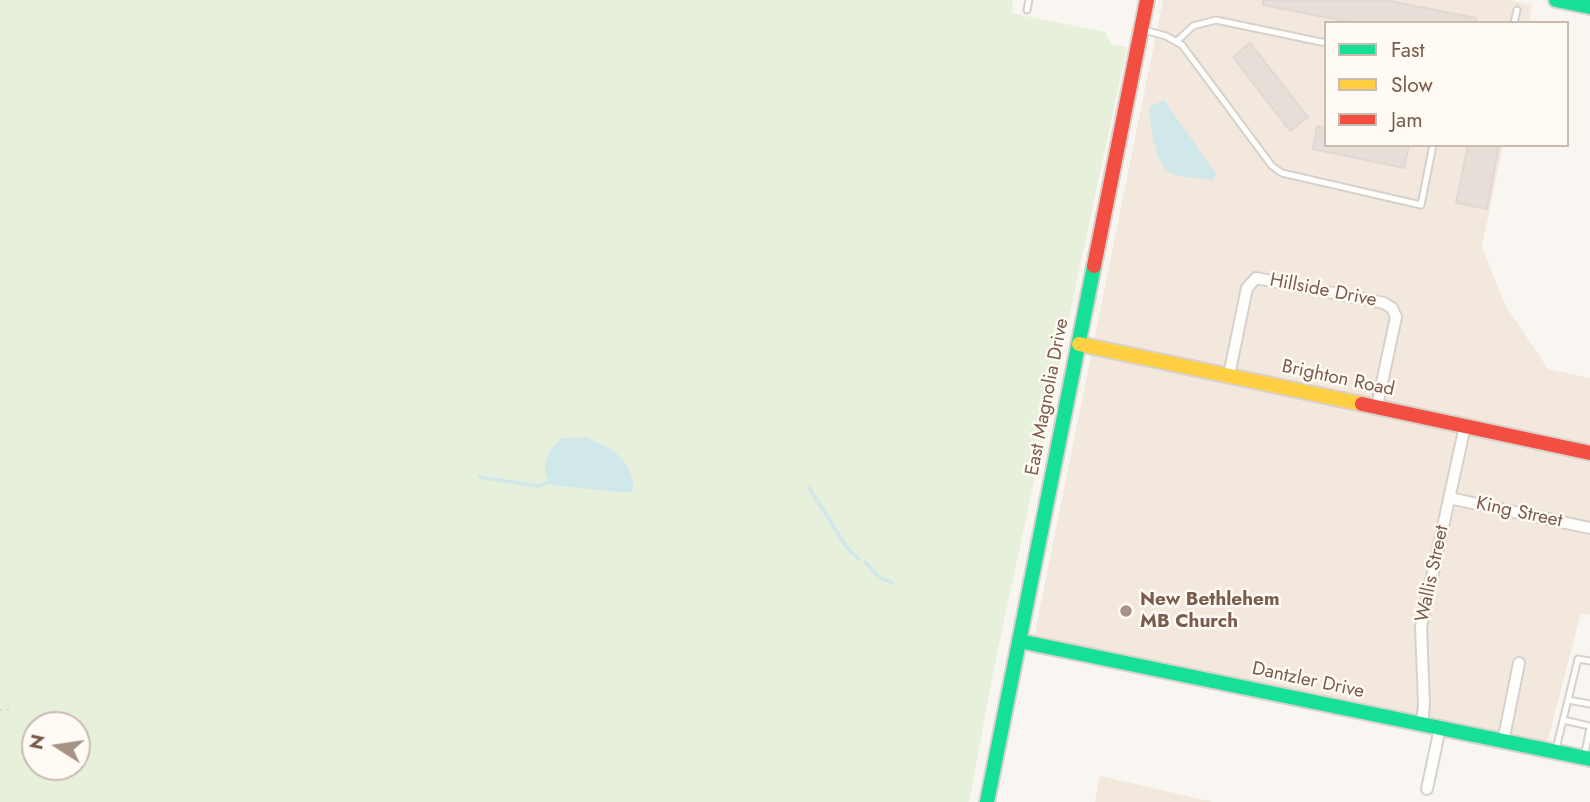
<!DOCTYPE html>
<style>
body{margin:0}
#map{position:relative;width:1590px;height:802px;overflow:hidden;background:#f9f5f0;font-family:Jost,sans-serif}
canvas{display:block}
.legend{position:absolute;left:1324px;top:21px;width:245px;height:126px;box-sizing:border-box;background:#fffaf3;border:2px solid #cabbb1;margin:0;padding:9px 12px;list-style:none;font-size:21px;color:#7a5c4d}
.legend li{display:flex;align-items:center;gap:14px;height:35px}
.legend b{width:35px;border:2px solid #cabbb1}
.north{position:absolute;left:21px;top:711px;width:70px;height:70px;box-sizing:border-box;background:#fffaf3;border:2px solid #cabbb1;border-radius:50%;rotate:282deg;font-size:19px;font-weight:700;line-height:28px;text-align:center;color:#7a5c4d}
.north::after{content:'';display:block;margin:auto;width:24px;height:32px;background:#a69286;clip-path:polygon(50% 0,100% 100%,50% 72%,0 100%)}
</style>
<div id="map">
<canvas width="1590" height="802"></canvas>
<ul class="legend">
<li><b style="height:9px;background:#16e098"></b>Fast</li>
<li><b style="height:9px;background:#ffcf43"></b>Slow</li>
<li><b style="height:9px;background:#f24e42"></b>Jam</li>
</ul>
<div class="north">N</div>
</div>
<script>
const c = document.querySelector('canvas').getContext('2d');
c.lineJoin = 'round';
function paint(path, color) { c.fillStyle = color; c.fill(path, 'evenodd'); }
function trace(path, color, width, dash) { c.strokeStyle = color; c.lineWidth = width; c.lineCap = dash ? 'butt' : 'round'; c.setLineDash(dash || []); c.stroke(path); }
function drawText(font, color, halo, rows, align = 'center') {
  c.font = font + ' Jost,sans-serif'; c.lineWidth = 5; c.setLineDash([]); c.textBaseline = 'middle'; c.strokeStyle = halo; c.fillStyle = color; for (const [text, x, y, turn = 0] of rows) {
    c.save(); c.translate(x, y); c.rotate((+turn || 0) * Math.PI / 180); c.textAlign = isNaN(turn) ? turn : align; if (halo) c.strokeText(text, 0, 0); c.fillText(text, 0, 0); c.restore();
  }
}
paint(new Path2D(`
 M1163,0h344l25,5 -3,18h-203v122h177l-21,102 23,58 43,64 42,9v237l-9,-2 -37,141 -513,-102z
 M1100,776l113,26h-118z`), '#f2e8de');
paint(new Path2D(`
 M0,0h1013l-2,13 94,19 6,12 16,3 -132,616 -26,139h-969zM35,725h42v42h-42z`), '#e7f0db');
paint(new Path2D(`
 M1164,100l53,75 -5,5c-13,-2 -28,-2 -40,-6 -17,-7 -22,-51 -23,-67z
 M584,437c25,8 51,24 49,53l-4,3 -77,-8c-14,-17 -4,-35 10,-47z`), '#d0e8ea');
trace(new Path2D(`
 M479,477l59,9 11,-4
 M809,488l39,61 11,10
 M865,562l15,16 13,5`), '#d0e8ea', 3.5);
const building = new Path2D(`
 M1263,0h122l91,18v5h-121l-92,-18z
 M1250,43l58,74 -18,14 -57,-74z
 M1317,126l9,2v17h83l-5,23 -91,-19z
 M1468,145h31l-12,64 -31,-6z`);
paint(building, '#e6ded7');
trace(building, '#e2d8d2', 2);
const lane = new Path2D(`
 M1027,10l2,-10
 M1514,23l3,-13
 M1144,30l22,6 16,9 90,121 10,7 139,32 12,-60
 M1176,42l17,-16 23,-6 110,23
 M1568,700l22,4
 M1563,720l27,6
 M1556,749l22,-90 12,2
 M1584,757l6,-29`);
const street = new Path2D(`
 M1229,375l18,-87 9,-10 128,25 8,5 4,9 -19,89
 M1449,498l141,30
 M1422,724l2,-20 -3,-77 44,-201
 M1503,742l16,-79
 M1427,789l13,-61`);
const fast = new Path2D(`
 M1556,0l34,7
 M1019,641l571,118
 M987,802l107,-536`);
const slow = new Path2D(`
 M1079,344l283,60`);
const jam = new Path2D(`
 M1094,266l53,-266
 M1362,404l228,49`);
trace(lane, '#d7d1cb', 9);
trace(street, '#d7d1cb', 14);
trace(fast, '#d9d2cb', 18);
trace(slow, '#d9d2cb', 18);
trace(jam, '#d9d2cb', 18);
trace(new Path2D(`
 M0,710l13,-1`), '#dcd5d0', 2, [2, 5]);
trace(lane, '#fefefd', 5);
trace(street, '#fefefd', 10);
trace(fast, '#16e098', 14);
trace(slow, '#ffcf43', 14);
trace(jam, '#f24e42', 14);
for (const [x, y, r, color] of [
 [1126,611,7,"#a69286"]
]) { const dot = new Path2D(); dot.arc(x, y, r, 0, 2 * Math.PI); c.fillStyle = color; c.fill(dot); trace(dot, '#fffaf3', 2.5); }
drawText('19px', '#7a5c4d', '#fffaf3', [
 ["Hillside Drive",1323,291,11],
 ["Brighton Road",1338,379,12],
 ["East Magnolia Drive",1048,397,-79],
 ["King Street",1519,513,12],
 ["Wallis Street",1433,574,-78],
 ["Dantzler Drive",1308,681,12]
]);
drawText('bold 19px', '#7a5c4d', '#fffaf3', [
 ["New Bethlehem",1140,600],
 ["MB Church",1140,622]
], 'left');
</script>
